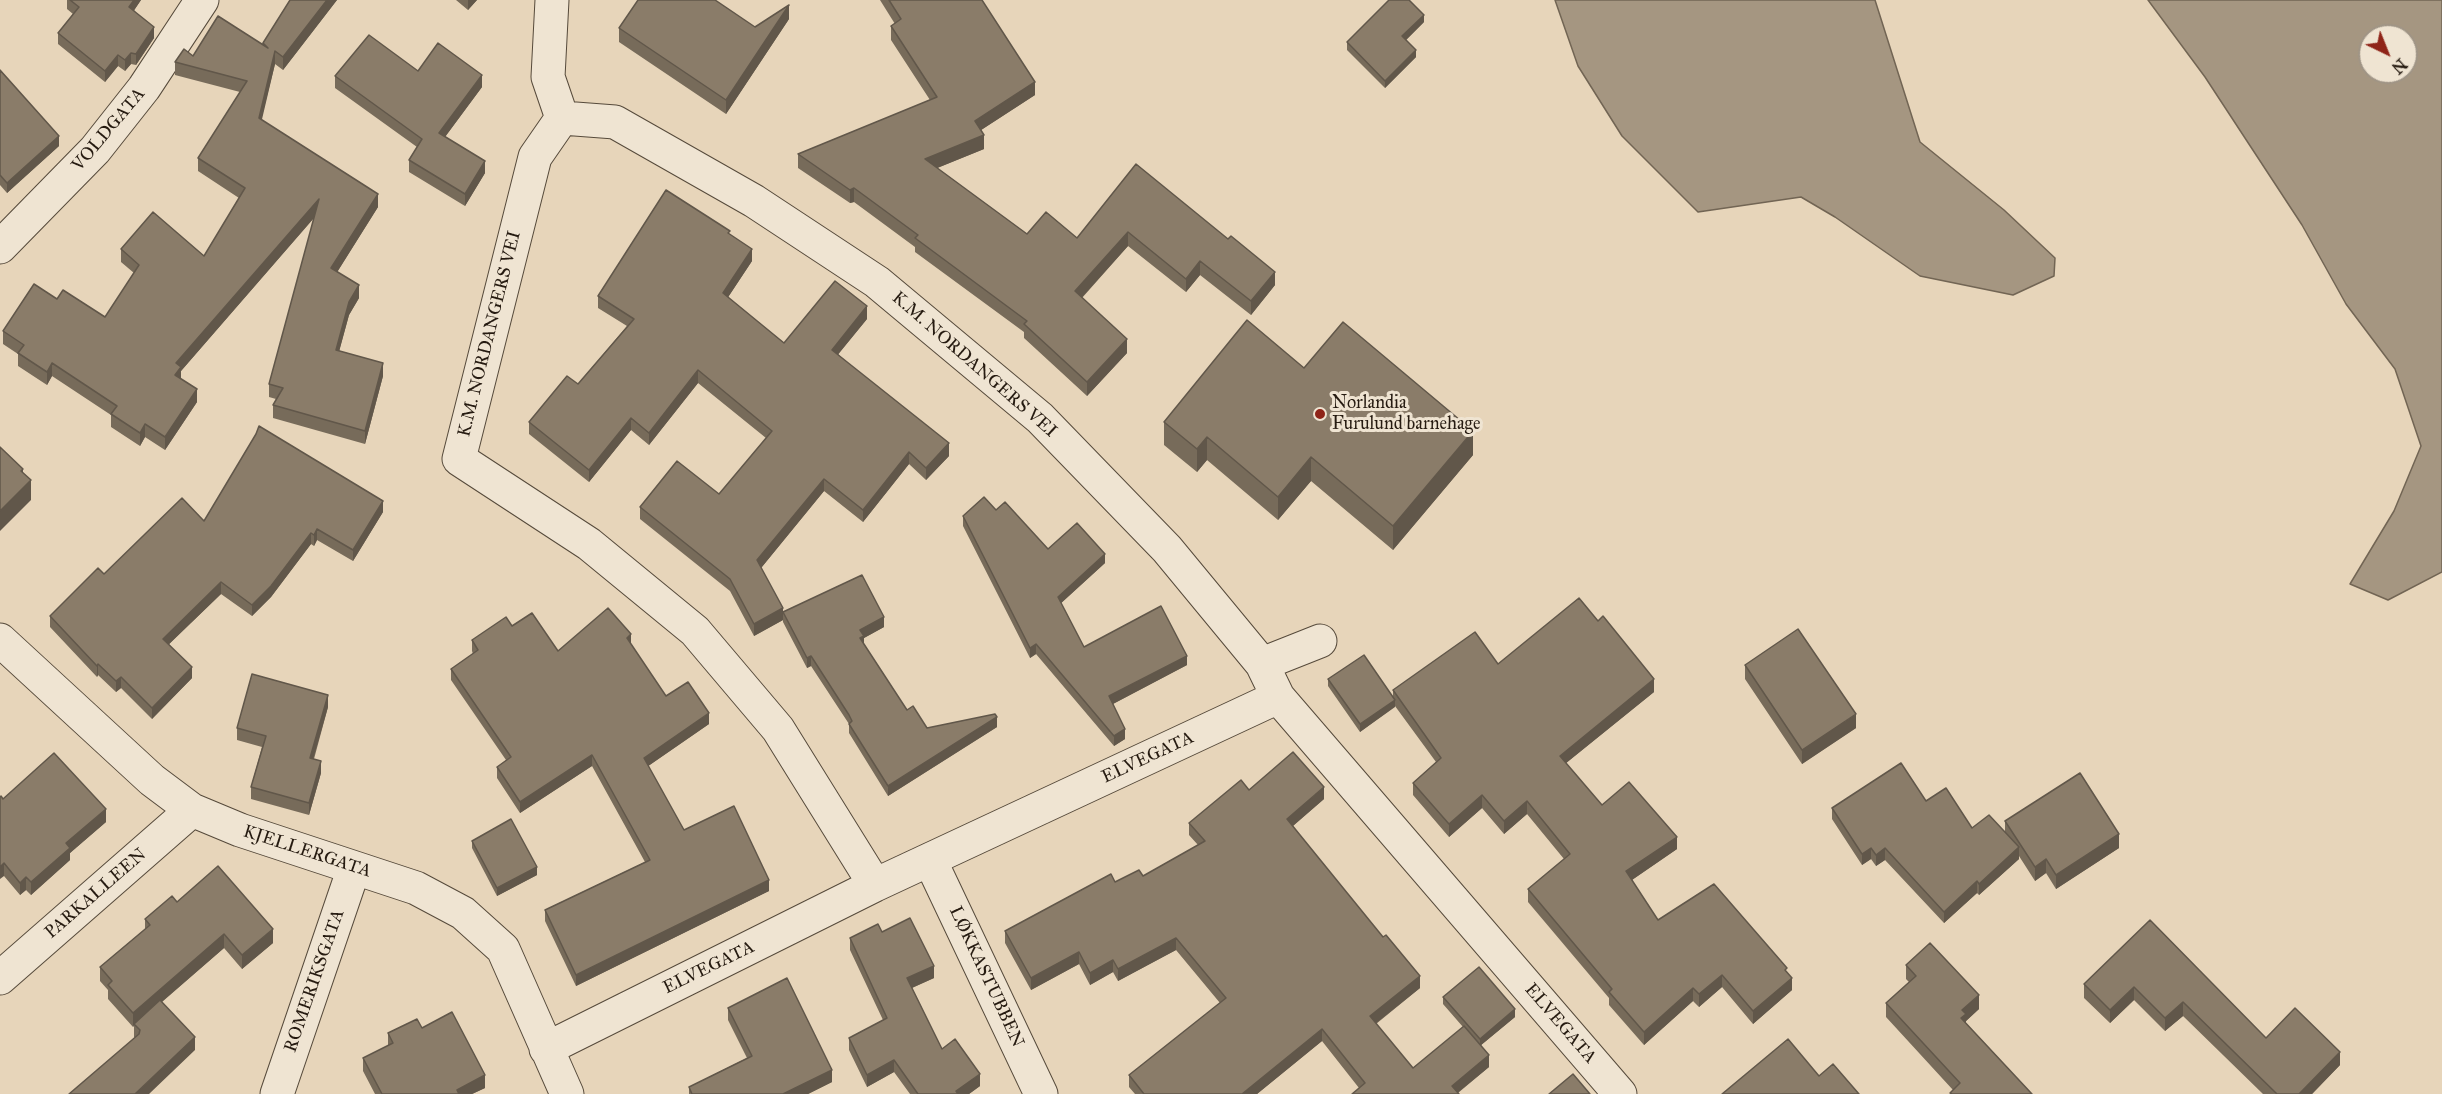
<!DOCTYPE html>
<meta charset="utf-8">
<style>
body{margin:0}
#map{position:relative;width:2442px;height:1094px;overflow:hidden;background:#e7d5ba;font-family:"IM FELL Great Primer",serif}
canvas{display:block}
.north{position:absolute;left:2358px;top:24px;width:60px;height:60px;box-sizing:border-box;background:#efe4d2;border:2px solid #9f9485;border-radius:50%;rotate:137deg;font-size:16px;font-weight:700;line-height:24px;text-align:center;color:#261b11}
.north::after{content:'';display:block;margin:auto;width:21px;height:27px;background:#8f2418;clip-path:polygon(50% 0,100% 100%,50% 72%,0 100%)}
</style>
<div id="map">
<canvas width="2442" height="1094"></canvas>
<div class="north">N</div>
</div>
<script>
const c = document.querySelector('canvas').getContext('2d');
c.lineJoin = 'round';
function paint(path, color) { c.fillStyle = color; c.fill(path, 'evenodd'); }
function trace(path, color, width, dash) { c.strokeStyle = color; c.lineWidth = width; c.lineCap = dash ? 'butt' : 'round'; c.setLineDash(dash || []); c.stroke(path); }
function drawText(font, color, halo, rows, align = 'center') {
  c.font = font + ' "IM FELL Great Primer",serif'; c.lineWidth = 6; c.setLineDash([]); c.textBaseline = 'middle'; c.strokeStyle = halo; c.fillStyle = color; for (const [text, x, y, turn = 0] of rows) {
    c.save(); c.translate(x, y); c.rotate((+turn || 0) * Math.PI / 180); c.textAlign = isNaN(turn) ? turn : align; if (halo) c.strokeText(text, 0, 0); c.fillText(text, 0, 0); c.restore();
  }
}
const water = new Path2D(`
 M1555,0h320l45,142 84,68 51,48 -1,18 -41,19 -93,-19 -85,-59 -34,-20 -103,15 -76,-76 -44,-70z
 M2148,0h294v572l-54,28 -38,-16 44,-73 27,-65 -26,-77 -49,-65 -44,-79 -97,-148zM2370,36h36v36h-36z`);
paint(water, '#a59681');
trace(water, '#726554', 1.5);
const minor = new Path2D(`
 M552,0l-4,77 14,41
 M0,247l95,-97 49,-62 58,-88
 M0,640l152,140 40,30 48,20 176,58 47,25 40,36 64,145
 M1262,664l58,-23
 M930,860l111,234
 M875,885l-97,-156 -83,-98 -106,-87 -130,-85 76,-302 27,-39 53,4 139,79 123,81 163,136 127,131 95,115 16,33
 M0,978l192,-168
 M546,1049l329,-164 403,-188 342,397
 M277,1094l77,-226`);
trace(minor, '#564a3b', 35);
trace(minor, '#efe4d2', 33);
paint(new Path2D(`
 M67,0h74l-7,10 20,28 -18,27 -5,-1 -6,7 -7,-5 -13,16 -47,-38v-11l15,-19 -6,-5z
 M290,0h47l-54,70 -8,-6 -14,56 117,87 -41,65 22,26 -10,17 -10,36 44,25 -18,68 -92,-26v-13l3,-6 -7,-2v-13l45,-166 -133,153v8l16,23 -32,48 -20,-13 -5,9 -29,-19v-12l-59,-39 -5,9 -29,-19v-12l-15,-10v-13l54,-32 48,18 29,-44 -13,-11v-13l83,7 35,-58 -41,-27v-13l42,-66 -65,-17v-13l18,-6 70,-11v-2z
 M456,0h21l-9,10z
 M880,0h102l53,95 -54,35 3,19 -47,19 90,66 50,4 59,-74 139,121 -24,30 -51,-40 -14,17 -58,-46 -46,52 45,55 -40,43 -63,-58v-6l-109,-80v-5l-61,-45 -4,1 -52,-35v-14l132,-54 -39,-60v-14l4,-2z
 M789,19l-63,95 -107,-72v-14l136,-1z
 M1424,22l-18,18 10,17 -31,31 -38,-38v-8z
 M0,70l59,76 -52,47 -7,-8z
 M418,71l64,16 -37,50 40,36 -20,33 -56,-34v-12l8,-13 -82,-59v-12z
 M730,234l22,27 -24,36 56,46 83,-24 -29,35 111,102 -23,24 -17,-16 -46,58 -39,-31 -63,77 22,44 101,15 -20,11v6l43,66 20,18 70,-1 -109,69 -39,-63v-9l-38,-58 -4,2 -24,-46v-2l-29,16 -24,-45 -90,-72v-12l79,-13 47,-56 -68,-55 -49,62 -18,-15 -42,52 -60,-48v-12l49,-38 49,-58 -29,-18v-12z
 M1304,368l169,87 -80,95 -82,-69 -33,39 -71,-60 -10,12 -33,-27v-23z
 M996,510l52,39 57,14 -44,40 23,44 103,18 -74,39 12,35 -11,7 -78,-92 -6,4 -67,-132v-10z
 M383,512l-30,49 -36,-21 -3,6 -3,-2 -40,53 -19,19 -31,-22 -52,50 23,34 -40,41 -31,-31 -5,4 -18,-17 -1,2 -47,-50v-11l54,-42 100,-53z
 M512,626l46,25 73,-7 35,52 43,28 -61,42 36,64 85,61 -193,95 -31,-65v-11l100,-48 -53,-96 -72,47 -23,-35v-11l9,-7 -55,-80v-11l22,-15 -1,-3v-11z
 M1498,664l156,28 -88,71 36,42 75,44 -45,31 26,40 129,52 5,18 -39,34 -31,-37 -23,20 -6,-6 -49,44 -35,-40v-7l-81,-96v-13l36,-30 -37,-45 -23,20 -22,-26 -33,29 -36,-42v-12l23,-21 -41,-56 -35,26 -32,-46v-7l65,17v-6z
 M1745,665l111,63 -54,36 -57,-85z
 M328,707l-14,52 7,14 -12,42 -58,-16v-12l11,-40 -25,-7v-12z
 M1249,790l75,9 -31,27 127,162 -44,36 37,44 50,-41 -20,-23v-7l72,20 -34,28 8,22 -31,26 -99,-5 -37,-47 -65,53h-122l-6,-7v-12l91,-72 -44,-53 -58,31 -5,-9 -23,13 -11,-21 -48,26 -26,-47v-12l110,-49 28,-6 55,-31 -9,-10v-12z
 M3,799l103,23 -36,31v7l-39,35 -5,-5 -6,5 -16,-19z
 M1926,801l46,27 33,5v-12l114,27 -63,41 -10,-16 -11,8 -16,-25v3l-40,36 -2,-2 -33,30 -59,-63 -9,6 -5,-7 -9,6 -30,-46v-11z
 M472,841l65,34 -40,21 -25,-48z
 M177,902l96,41 -31,26 -18,-21 -62,54 33,48 -60,-12 -1,-1v-11l-1,1 -25,-28v-9l-8,-9v-14l45,-38v-10z
 M2150,920l116,118 74,27 -28,29h-49l-80,-78 -18,15 -31,-31 -24,23 -26,-25v-14z
 M882,932l52,46 -22,10 30,61 38,37 -11,8h-59l-16,-22 -27,15 -18,-37v-12l34,-18 -33,-70v-12z
 M1906,965l73,44 -13,12v2l66,71h-82v-1l3,-3 -67,-73v-14l23,-21 -3,-3z
 M728,1008l104,74 -24,12h-119v-7l58,-29 -19,-38z
 M422,1028l63,60 -13,6h-97l-12,-23v-13l25,-12v-13z`), '#776b5a');
paint(new Path2D(`
 M134,0h7l-12,18v-11z
 M327,0h10l-54,70v-13z
 M468,0h9l-9,10z
 M789,5v14l-63,95v-14z
 M1424,15v7l-22,22v-8z
 M154,27v11l-18,27v-11z
 M1416,50v7l-31,31v-7z
 M275,51v13l-16,68v-14z
 M131,53v11l-6,7v-11z
 M118,55v11l-13,16v-11z
 M482,75v12l-43,58v-12z
 M1035,82v13l-60,39v-13z
 M984,135v14l-59,24v-14z
 M59,136v10l-52,47v-10z
 M485,161v12l-20,33v-12z
 M854,188v14l-4,1v-13z
 M378,194v13l-47,75v-14z
 M319,199v13l-138,159v9l-6,8 1,-25z
 M1128,232v14l-53,59v-14z
 M752,249v12l-29,44v-12z
 M1200,261v14l-14,17v-13z
 M1275,272v13l-24,30v-14z
 M359,285v13l-10,17 -13,48v-13l13,-48z
 M867,306v13l-35,43v-12z
 M1127,339v14l-40,43v-14z
 M52,363v13l-5,9v-13z
 M383,363v13l-18,68v-13z
 M698,370v13l-49,62v-12z
 M197,389v13l-32,48v-13z
 M631,418v12l-42,52v-12z
 M145,424v13l-5,9v-13z
 M1473,431v24l-80,95v-24z
 M1207,437v23l-10,12v-23z
 M949,443v13l-23,24v-12z
 M909,452v12l-46,58v-12z
 M1311,457v24l-33,39v-23z
 M23,469v19l8,-8v20l-31,31v-20l21,-40z
 M824,479v12l-67,82v-13z
 M383,501v11l-30,49v-11z
 M317,529v11l-3,6v-11z
 M311,533v11l-40,53 -19,19v-11z
 M1105,554v9l-47,43v-9z
 M221,582v12l-58,56v-11z
 M783,608v12l-29,16v-12z
 M884,617v10l-20,11v8l-4,2v-18z
 M631,634v12l-4,-8z
 M1036,644v10l-6,4v-10z
 M811,656v10l-4,2v-10z
 M1187,656v9l-78,41v-10z
 M98,664v11l-1,2v-11z
 M192,667v11l-40,41v-11z
 M121,677v11l-5,4v-11z
 M1654,679v13l-94,76v-12z
 M328,695v12l-18,63v-12z
 M1395,700v7l-35,25v-8z
 M709,713v11l-65,45v-11z
 M1856,714v14l-54,36v-14z
 M997,717v10l-109,69v-10z
 M1125,729v10l-11,7v-10z
 M592,755v11l-72,47v-11z
 M321,761v12l-12,42v-12z
 M1324,787v12l-37,32v-12z
 M1482,795v13l-33,29v-13z
 M1527,801v13l-23,20v-13z
 M106,809v13l-36,31v7l-39,35v-13l35,-39z
 M2119,834v14l-63,41v-14z
 M1677,837v12l-51,35v-13z
 M2019,847v12l-40,36v-11z
 M1871,848v11l-9,6v-11z
 M1885,848v12l-9,6v-11z
 M2046,859v14l-11,8v-14z
 M4,863v13l-4,3v-12z
 M537,867v8l-40,21v-8z
 M26,877v13l-6,5v-12z
 M769,880v11l-193,95v-11z
 M1977,881v12l-33,30v-11z
 M273,929v14l-31,26v-14z
 M224,934v14l-89,77 -1,-1 -1,3v-14z
 M1176,938v12l-58,31v-12z
 M1079,952v12l-48,26v-12z
 M1113,960v12l-23,13v-12z
 M934,966v12l-27,12v-12z
 M1722,975v12l-23,20v-13z
 M1420,976v12l-50,40v-12z
 M1792,978v12l-39,34v-13z
 M2134,987v13l-24,23v-13z
 M1693,988v13l-49,44v-13z
 M1979,995v14l-13,12v7l-5,-10 1,-8z
 M2183,1002v14l-18,15v-13z
 M1515,1009v8l-35,29v-7z
 M1322,1029v12l-65,53h-15z
 M195,1037v13l-46,44h-14z
 M2340,1052v13l-28,29h-13z
 M1489,1055v12l-33,27 -4,-8z
 M894,1060v12l-27,15v-12z
 M832,1070v12l-24,12h-25z
 M980,1074v12l-11,8h-13v-3z
 M485,1075v13l-13,6h-15v-4z`), '#61574a');
const building = new Path2D(`
 M70,0h64l-5,7 25,20 -18,27 -5,-1 -6,7 -7,-5 -13,16 -47,-38 21,-26z
 M290,0h37l-44,57 -8,-6 -16,67 119,76 -47,74 28,17 -10,17 -13,48 47,13 -18,68 -92,-26 10,-17 -14,-4 50,-185 -143,164 5,4 -6,8 22,14 -32,48 -20,-13 -5,9 -29,-19 6,-8 -65,-43 -5,9 -29,-19 6,-8 -21,-14 31,-47 23,15 6,-9 42,27 34,-52 -18,-16 32,-37 51,44 41,-68 -47,-30 49,-77 -72,-19 9,-13 9,7 25,-40 50,32 -5,-5z
 M638,0h77l40,27 34,-22 -63,95 -107,-72z
 M889,0h93l53,82 -60,39 9,14 -59,24 102,75 19,-22 31,26 59,-74 92,75 3,-3 44,36 -24,29 -51,-40 -14,18 -58,-47 -53,59 52,48 -40,43 -63,-58 3,-3 -112,-83 3,-3 -64,-47 -4,2 -52,-36 139,-57 -46,-71 10,-7z
 M1389,0h20l15,15 -22,21 14,14 -31,31 -38,-39z
 M369,35l49,36 20,-28 44,32 -43,58 46,28 -20,33 -56,-34 13,-21 -87,-63z
 M0,70l59,66 -52,47 -7,-8z
 M666,190l64,41 -2,2 24,16 -29,44 61,50 51,-62 32,25 -35,44 117,93 -23,25 -17,-16 -46,58 -39,-31 -67,81 26,48 -29,16 -24,-45 -90,-72 37,-46 42,33 53,-63 -74,-61 -49,63 -18,-15 -42,52 -60,-48 38,-46 11,8 56,-65 -36,-23z
 M1247,320l57,48 39,-46 130,109 -80,95 -82,-69 -33,40 -71,-60 -10,12 -33,-27z
 M259,426l124,75 -30,49 -36,-21 -3,6 -3,-2 -40,53 -19,19 -31,-23 -58,57 29,28 -40,41 -31,-31 -5,4 -18,-17 -1,2 -47,-50 48,-48 6,6 78,-76 22,23 52,-87z
 M0,447l23,22 -2,2 10,9 -31,31z
 M984,497l12,13 9,-8 43,47 29,-26 28,31 -47,43 26,50 77,-41 26,50 -78,40 16,33 -11,7 -78,-92 -6,4 -67,-132z
 M862,575l22,42 -24,13 4,6 -4,2 47,72 6,-4 14,22 68,-14 2,3 -109,69 -39,-62 3,-3 -3,-6 -38,-59 -4,2 -24,-46z
 M1579,598l19,23 5,-5 51,63 -94,77 42,49 27,-23 48,55 -51,34 32,49 56,-36 73,84 -2,2 7,8 -39,33 -31,-36 -23,19 -6,-6 -49,44 -35,-40 3,-3 -84,-100 42,-35 -43,-53 -23,20 -22,-26 -33,29 -36,-41 28,-25 -48,-68 82,-58 23,32z
 M608,608l23,26 -4,4 39,58 22,-14 21,31 -65,45 40,72 50,-24 35,74 -193,95 -31,-65 105,-50 -58,-105 -72,47 -23,-35 14,-10 -60,-88 27,-19 -6,-10 34,-23 6,9 20,-13 26,38z
 M1798,629l58,85 -54,36 -57,-85z
 M1364,655l31,45 -35,24 -32,-45z
 M252,674l76,21 -18,63 11,3 -12,42 -58,-16 15,-51 -29,-8z
 M1293,752l31,35 -37,32 96,118 3,-2 34,41 -50,40 43,52 51,-42 25,29 -37,31 7,8h-107l13,-11 -43,-54 -80,65h-98l-15,-19 97,-77 -50,-60 -58,31 -5,-9 -23,13 -11,-21 -48,26 -26,-47 106,-57 4,8 24,-12 4,6 62,-35 -16,-18 52,-43 8,10z
 M54,753l52,56 -40,34 4,5 -39,34 -5,-5 -6,6 -16,-20 -4,4v-70l1,-1 2,3z
 M1901,763l25,38 20,-13 26,40 17,-13 30,32 -40,37 -2,-3 -33,31 -59,-64 -9,7 -5,-7 -9,6 -30,-46z
 M2080,773l39,61 -63,41 -10,-16 -11,8 -30,-46z
 M511,819l26,48 -40,21 -25,-47z
 M218,866l55,63 -31,26 -18,-21 -91,79 -25,-28 4,-4 -12,-14 50,-42 -5,-6 27,-23 5,6z
 M910,918l24,48 -27,12 35,71 13,-10 25,35 -24,17 2,3h-40l-24,-34 -27,15 -18,-37 38,-20 -37,-80 28,-14 4,8z
 M2150,920l116,118 29,-30 45,44 -41,42h-22l-94,-92 -18,16 -31,-31 -24,23 -26,-26z
 M1930,943l49,52 -17,15 4,4 -5,4 71,76h-80l-2,-1 10,-10 -74,-80 30,-27 -10,-11z
 M1479,967l36,42 -35,30 -37,-42z
 M787,978l45,92 -49,24h-91l-3,-7 63,-31 -24,-48z
 M160,1000l35,37 -60,57h-66l70,-60 1,-4 -6,-6z
 M452,1012l33,63 -28,15 2,4h-77l-19,-36 30,-15 -5,-10 29,-14 5,9z
 M1788,1039l31,37 14,-12 26,30h-137z
 M1573,1074l17,20h-41z`);
paint(building, '#8a7c69');
trace(building, '#61574a', 1.5);
for (const [x, y, r, color] of [
 [1320,414,6,"#8f2418"]
]) { const dot = new Path2D(); dot.arc(x, y, r, 0, 2 * Math.PI); c.fillStyle = color; c.fill(dot); trace(dot, '#efe4d2', 2); }
drawText('18px', '#261b11', '#efe4d2', [
 ["VOLDGATA",109,130,-50],
 ["K.M. NORDANGERS VEI",490,334,-76],
 ["K.M. NORDANGERS VEI",974,365,41],
 ["ELVEGATA",1148,758,-25],
 ["KJELLERGATA",307,852,18],
 ["PARKALLEEN",96,894,-41],
 ["ELVEGATA",709,968,-26],
 ["LØKKASTUBBEN",986,977,65],
 ["ROMERIKSGATA",315,981,-71],
 ["ELVEGATA",1560,1024,49]
]);
drawText('18px', '#261b11', '#efe4d2', [
 ["Norlandia",1332,404],
 ["Furulund barnehage",1332,425]
], 'left');
</script>
